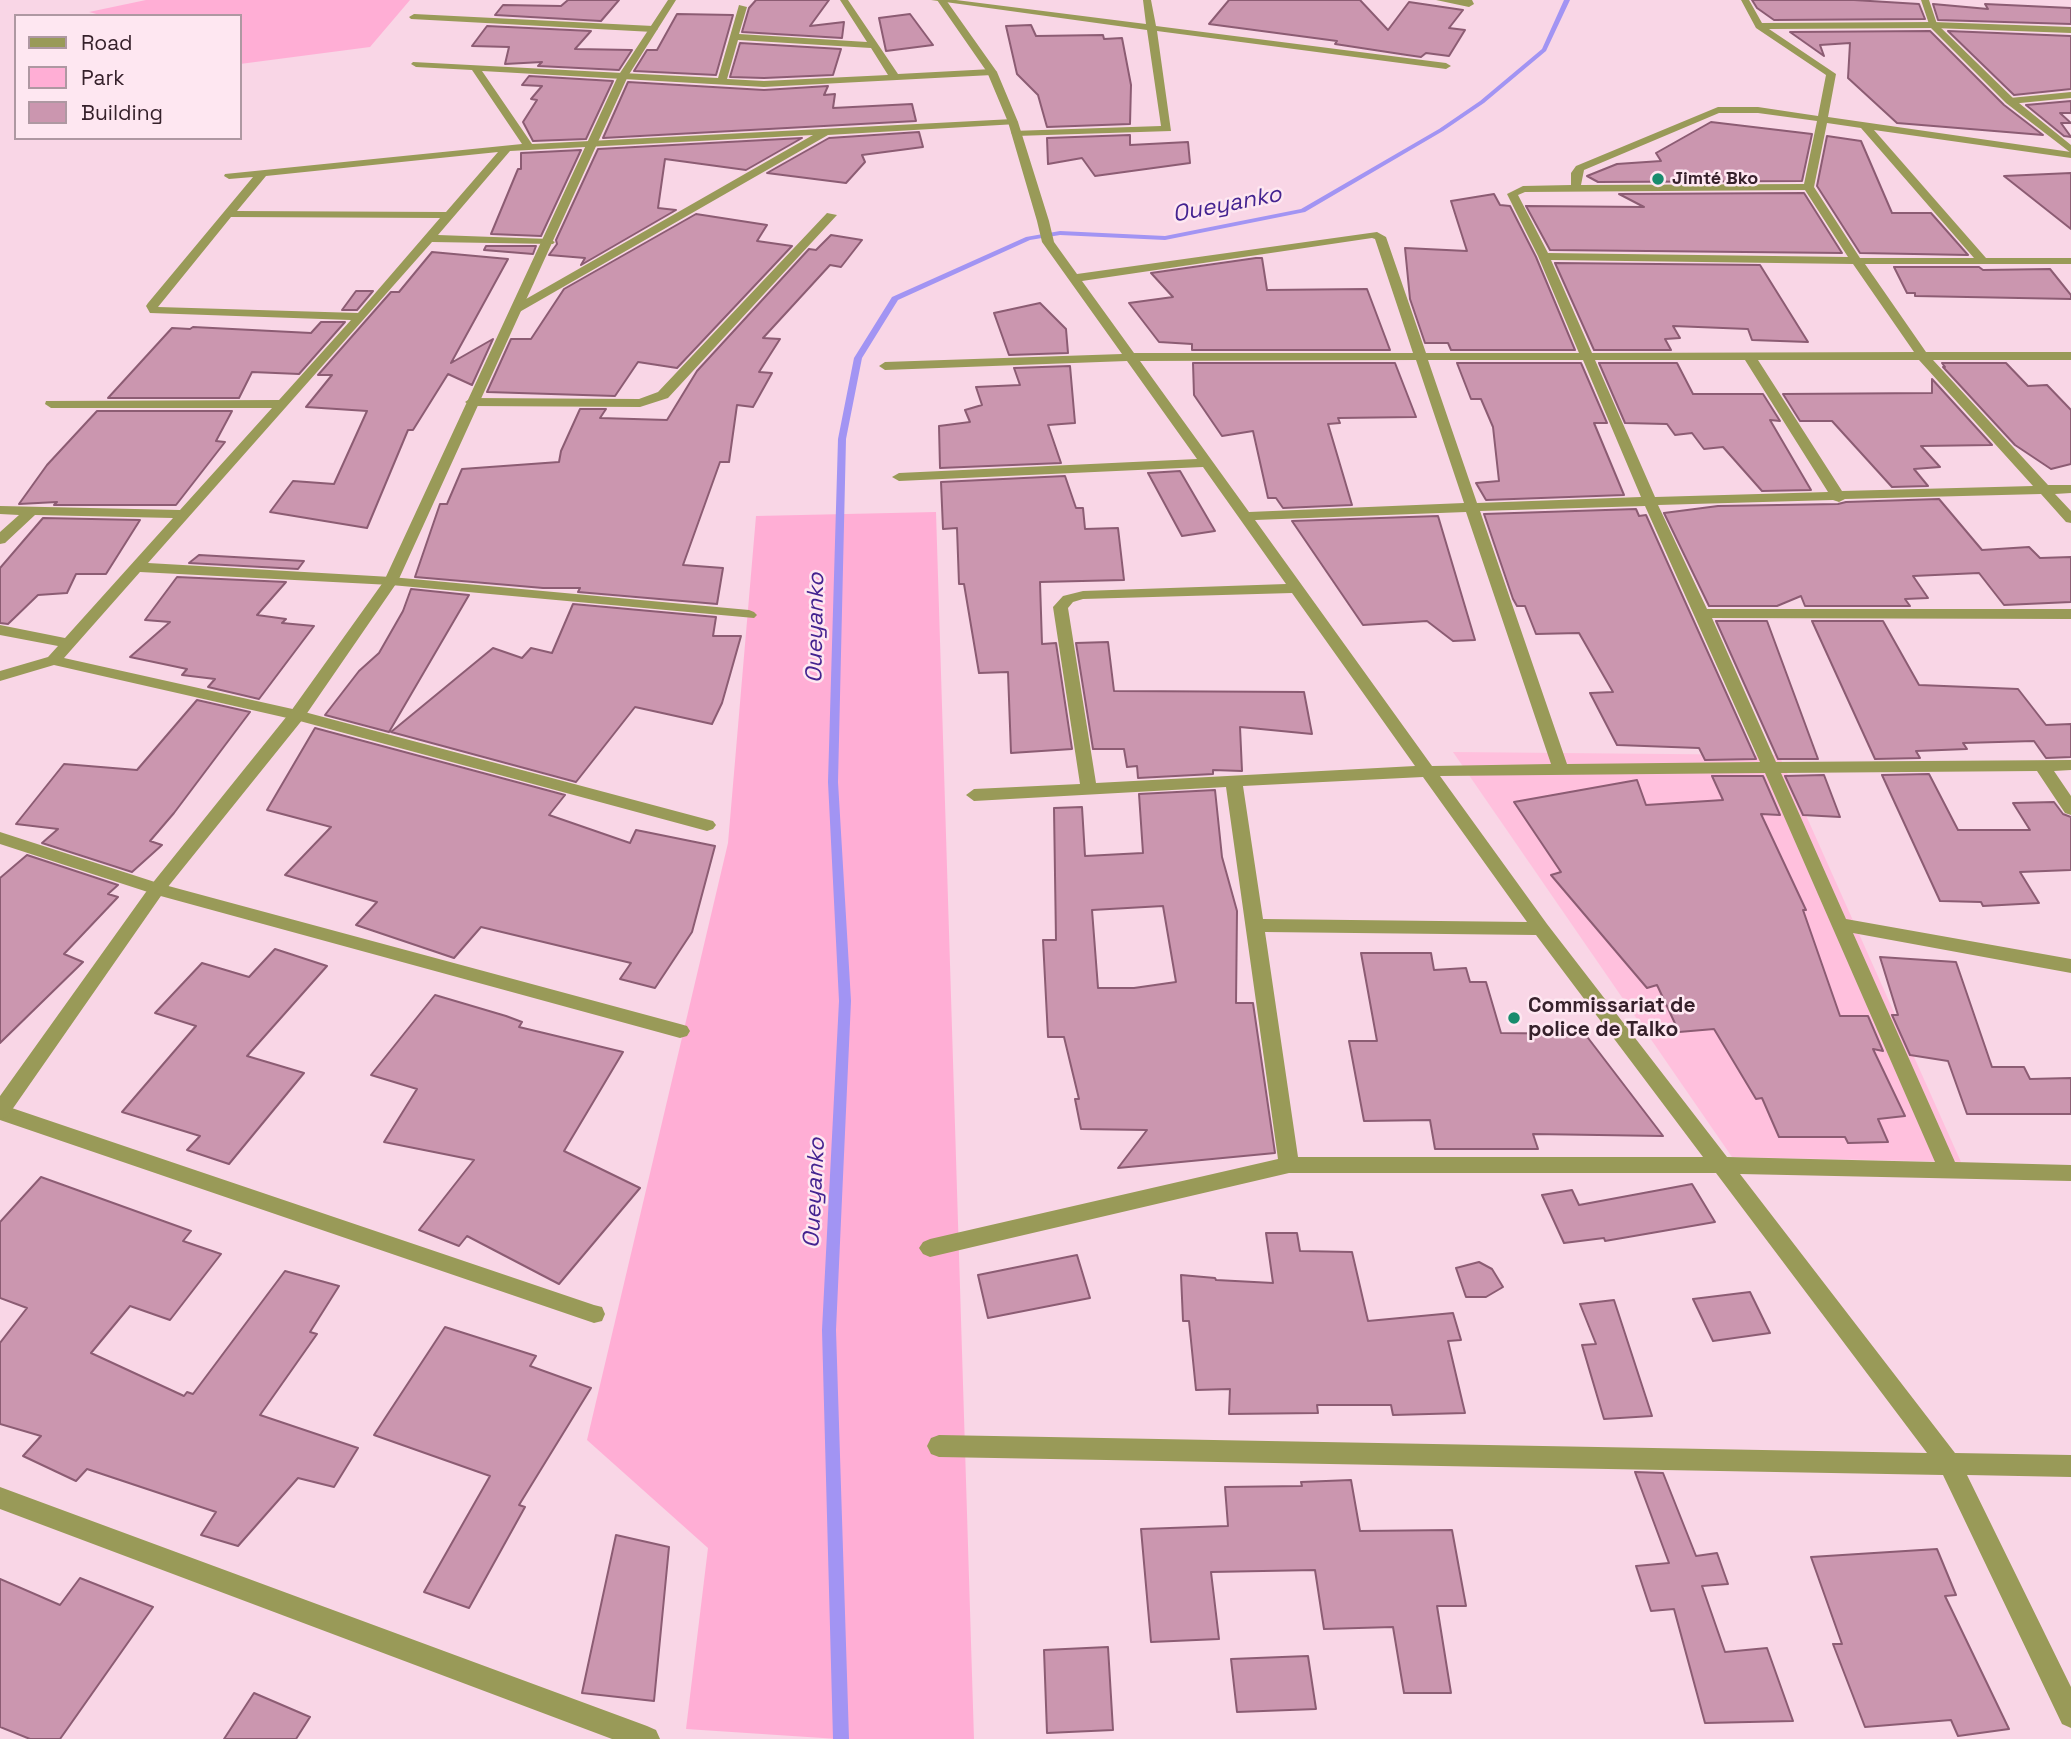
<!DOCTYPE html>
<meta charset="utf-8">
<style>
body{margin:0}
#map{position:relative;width:2071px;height:1739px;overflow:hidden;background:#f9d6e6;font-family:"Space Grotesk",sans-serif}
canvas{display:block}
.legend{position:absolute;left:14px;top:14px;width:228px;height:126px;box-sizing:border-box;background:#fee7f1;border:2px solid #ae98a2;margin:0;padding:9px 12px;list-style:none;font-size:21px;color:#36212b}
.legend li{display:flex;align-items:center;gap:14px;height:35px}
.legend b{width:35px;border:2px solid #ae98a2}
</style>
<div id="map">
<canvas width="2071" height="1739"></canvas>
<ul class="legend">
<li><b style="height:9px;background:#999a58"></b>Road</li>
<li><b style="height:19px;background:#ffaed5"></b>Park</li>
<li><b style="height:19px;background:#cb96af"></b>Building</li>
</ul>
</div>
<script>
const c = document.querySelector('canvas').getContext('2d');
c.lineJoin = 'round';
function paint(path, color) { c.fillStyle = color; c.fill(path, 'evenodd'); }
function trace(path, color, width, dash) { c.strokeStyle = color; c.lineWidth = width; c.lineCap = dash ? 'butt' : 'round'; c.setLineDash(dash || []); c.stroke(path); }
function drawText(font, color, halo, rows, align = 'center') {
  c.font = font + ' "Space Grotesk",sans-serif'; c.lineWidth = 5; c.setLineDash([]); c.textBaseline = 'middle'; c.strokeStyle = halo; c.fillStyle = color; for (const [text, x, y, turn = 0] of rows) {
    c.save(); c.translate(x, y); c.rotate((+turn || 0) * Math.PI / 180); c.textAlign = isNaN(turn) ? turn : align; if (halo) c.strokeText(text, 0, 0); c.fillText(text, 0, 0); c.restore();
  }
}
paint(new Path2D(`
 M1453,752l326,3 182,407 -229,-5z`), '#ffc0dd');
paint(new Path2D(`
 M146,0h264l-40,47 -130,17v-48h-136l-15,-4z
 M936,512l38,1227h-136l-152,-10 22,-181 -121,-108 141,-597 28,-327z`), '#ffaed5');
paint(new Path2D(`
 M1564,0h6l-24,51 -62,52 -41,28 -138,81 -140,28 -105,-5 -30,5 -132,60 -36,58 -16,81 -8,343 13,219 -15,329 13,409h-16l-11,-409 17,-329 -11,-219 10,-343 16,-81 38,-61 134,-60 34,-6 105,5 136,-27 138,-80 41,-28 62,-52z`), '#a294f3');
const building = new Path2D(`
 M568,0h51l-18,21 -106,-6 8,-10 58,1z
 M756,0h73l-19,26 34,-4 -2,16 -100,-6 7,-24z
 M1229,0h131l28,30 21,-28 54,8 -14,18 16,2 -16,26 -23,-3 -5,4 -14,-2 -72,-11 2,-3 -128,-17z
 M1752,0h102l65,4 6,15 -151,1 -17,-12z
 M1933,4l55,5 -3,-5 86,4v16l-133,-4z
 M677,14l56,1 -17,60 -82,-4 13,-21h10z
 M910,14l23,31 -47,6 -7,-33z
 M1031,25l5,11 67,-1 1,4 18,-1 9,47 -1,39 -83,3 -9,-32 -21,-21 -11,-48z
 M487,26l104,5 -16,18 57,1 -13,20 -81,-4 4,-4 -37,2 4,-17 -37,-1z
 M1930,31l74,74 39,30 -146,-12 -49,-45 2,-35 -30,2 4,11 -34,-24z
 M1948,31l123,5v53l-57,6z
 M740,43l101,6 -8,26 -69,3 -34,-1z
 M529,76l84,5 -27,58 -53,2 -10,-19 14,-22 -6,-1 11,-13 -20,-1z
 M628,82l136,8 64,-4 -4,9 11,-1 -2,14 79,-4 4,17 -313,17z
 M2071,101v12h-11l11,10h-10l10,14 -7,-1 -38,-31z
 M1711,122l101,12 -10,47 -204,1 -11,-6 30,-12 44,-3 -5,-8z
 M919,132l4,15 -61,8 3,7 -19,21 -79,-10 62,-35z
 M1130,135v10l58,-3 2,21 -95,13 -13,-18 -34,6 -1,-26z
 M1827,136l34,5 31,72h39l37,42 -108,-2 -43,-67z
 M802,138l-56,32 -81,-11 -7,49 18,2 -95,55 4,-7 -36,-3 8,-11 -1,-4 42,-91z
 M581,150l-40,86 -50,-2 27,-65h3v-16z
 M2071,173v56l-67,-53z
 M1804,193l38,60 -292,-3 -24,-44 118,1 -25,-13z
 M1494,194l6,11 10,1 26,51 39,93h-124l-3,-7h-23l-15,-44 -5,-51 62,3 -16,-50z
 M696,214l71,11 -10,16 35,5 -115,122 -39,-6 -23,34 -128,-4 24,-53h20l33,-50z
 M831,235l31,5 -21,27 -11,-2 -67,73 17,1 -21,33 13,1 -19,34 -16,-2 -8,57h-9l-37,103 40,3 -6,36 -139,-12 2,-4h-37l-128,-11 25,-73h7l15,-35 97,-7 2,-11 19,-42h26l-6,9 67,2 30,-49 112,-122 7,1z
 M486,246h50l-3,8 -49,-4z
 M432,252l76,7 -57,104 42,-24 -21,46 -24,-11 -35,56h-5l-41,98 -97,-16 23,-31 41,3 33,-73 -61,-4 26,-32h-14l73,-83h8z
 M1256,258h6l5,32 100,-1 23,61h-198v-6l-33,-2 -30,-39 44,-6 -22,-24z
 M1555,263l205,2 48,77 -56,-2 -4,-11 -75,-3 7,12 -15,1 6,11h-77z
 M1894,267h85l4,3 67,-1 21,26v4l-156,-3v-3h-8z
 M356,291h17l-16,19h-15z
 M1040,303l26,26 2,24 -59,2 -15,-42z
 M321,322h24l-46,52 -47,-2 -13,26h-131l64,-70 18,1 3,-2 118,6z
 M1193,363h202l21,54 -78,1 2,5 -12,1 24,81 -69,3 -7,-10h-8l-15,-67 -31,5 -28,-41z
 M1457,363h124l26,60h-13l30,72 -138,5 -10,-17 23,-2 -6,-54 -12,-28h-10z
 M1599,363h78l16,31h70l17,27 -10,-1 41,70 -49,1 -39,-44 -19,2 -12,-16 -17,2 -8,-11 -42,-1z
 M1942,363h64l22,23 19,-1 24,25v54l-20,5 -36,-24 -72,-78h2z
 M1070,366l5,57 -27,2 13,38 -121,5 -1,-42 31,-4 -5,-12 17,-5 -6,-18 44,-2 -6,-17z
 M1932,379l60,66 -71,1 19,21 -26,2 14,17 -36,1 -60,-66h-32l-17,-27 149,-1z
 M97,411h135l-16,30 9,1 -49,63h-122l3,-3 -38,2 28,-39z
 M1180,471l35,60 -33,5 -34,-63z
 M1065,476l11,32h7l2,21 33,-1 6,52 -84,2 2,62 14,-1 16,106 -61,4 -3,-81 -29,1 -15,-89h-5l-2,-56 -14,1 -2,-47z
 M1939,499l43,51 47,-3 11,11 31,-1v45l-67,3 -25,-32 -66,3 15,22 -23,1 5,7h-105l-4,-10 -24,10h-68l-45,-93 54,-7 120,-2 8,-2z
 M1636,509l3,7 7,-1 110,244 -51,1 -6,-12 -82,-3 -27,-52 23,-1 -34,-59 -43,1 -11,-28h-8l-4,-7 -29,-85z
 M1438,516l37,124 -22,1 -26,-20 -64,4 -71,-104z
 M43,518l97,2 -34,54h-30l-9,19 -29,2 -30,29 -8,-1v-55z
 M199,555l105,6 -6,8 -109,-6z
 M177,577l109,5 -29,33 29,4 -4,4 32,3 -55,73 -51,-12 7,-8 -33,-4 5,-6 -57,-12 40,-35 -25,-2z
 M411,589l58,6 -80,137 -64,-17 34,-44 20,-18 24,-42z
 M573,604l143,13 -3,19h28l-19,67 -10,21 -77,-17 -59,75 -185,-50 102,-84 29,10 9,-10 21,5z
 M1716,621h51l51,138h-40z
 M1812,621h71l36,64 99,4 28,36 25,-1v33l-25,1 -12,-17 -71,2 4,6 -51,2 4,7 -45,1z
 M1108,642l6,49 190,1 8,42 -72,-7 2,44 -29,-1v4l-75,4 -1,-12 -10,1 -3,-18h-31l-17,-106z
 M197,700l53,12 -76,101 -24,28 12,4 -30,27 -90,-29 16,-14 -42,-5 48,-60 73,6z
 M315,728l250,67 -16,20 81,28 6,-13 79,16 -23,86 -37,56 -35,-9 11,-16 -150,-36 -27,31 -98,-33 21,-23 -92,-27 46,-48 -64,-17z
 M1929,774l29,56h72l-17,-27 41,-1 9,12 8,3v53l-51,2 19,31 -56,3 -2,-4 -41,-1 -58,-126z
 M1824,775l16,42 -37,-2 -18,-39z
 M1712,776h51l17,39 -19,-1 45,96h-3l37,106h28l15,35 -10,-2 32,67 -27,3 10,23 -40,1 -3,-6h-66l-17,-39 -6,1 -42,-70 -35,3 -22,-47 -10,3 -96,-113 10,-3 -47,-70 123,-22 9,25 77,-5z
 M1215,790l7,67 15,54 -1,92h17l22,150 -157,15 29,-38 -66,-1 -6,-30h4l-15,-62h-16l-5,-97h13l-2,-132 28,-1 3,49 58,-3 -4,-59zM1163,906l13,76 -42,6h-36l-6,-78z
 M27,855l91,30 -10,9 10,3 -54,57 19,8 -83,81v-165z
 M275,949l52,17 -80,90 57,17 -75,91 -42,-14 13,-14 -78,-24 74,-86 -41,-13 47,-50 47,14z
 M1361,953h70l3,17 32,-2 4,14h16l15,51 84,1 78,102 -130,-2 5,15h-103l-5,-29 -66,1 -15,-80h28z
 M1880,957l76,5 36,105h32l6,12 41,-1v36h-104l-19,-53 -38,-6 -18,-40h6z
 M435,995l71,21 16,6 -3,5 104,25 -59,99 76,37 -81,96 -92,-48 -8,10 -40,-16 55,-70 -90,-18 33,-53 -46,-14z
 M41,1177l150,54 -8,10 38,13 -51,66 -40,-14 -39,47 93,43 3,-4 6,2 92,-123 54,15 -29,46 7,2 -57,81 98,33 -24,39 -36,-9 -60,68 -37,-11 15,-23 -129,-43 -11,12 -53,-25 18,-20 -41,-12v-81l27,-35 -27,-10v-76z
 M1692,1184l23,38 -110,19 -1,-3 -40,5 -22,-48 30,-5 7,15z
 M1266,1233h31l3,18 52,1 16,69 85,-8 8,27 -13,1 17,72 -72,2 -2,-10h-74l1,8 -89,1 1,-25 -34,1 -7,-69h-6l-2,-46 34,3 1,2 57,3z
 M1077,1255l13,43 -102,20 -10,-43z
 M1479,1262l13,7 11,18 -17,10h-20l-10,-29z
 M1750,1292l20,41 -57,8 -20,-42z
 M1614,1300l38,116 -48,3 -22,-74 14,-1 -16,-40z
 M445,1327l91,29 -6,10 61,22 -72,117 6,2 -56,101 -45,-16 66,-116 -116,-41z
 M1635,1472l28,1 33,83 21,-3 11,31 -26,2 23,66 42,-4 26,73 -88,2 -31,-114 -23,2 -15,-45 33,-3z
 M1351,1480l9,51 92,-1 14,76h-29l14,87h-47l-11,-66 -69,2 -9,-59 -104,2 8,67 -68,3 -10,-113 87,-3 -3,-39 77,-1 -1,-4z
 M616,1535l53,12 -15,154 -72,-8z
 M1937,1549l19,46 -11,1 64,133 -51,7 -7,-16 -86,7 -32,-83h9l-31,-87z
 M80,1578l73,29 -93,132h-30l-30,-12v-148l60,26z
 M1108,1647l5,83 -66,3 -3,-83z
 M1308,1656l8,53 -79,3 -6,-53z
 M254,1693l56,24 -14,22h-72z`);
paint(building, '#cb96af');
trace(building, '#8c5c73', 2);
paint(new Path2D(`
 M840,0h8l50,74 94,-5 5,3 -5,3 -228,12 -282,-16 50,73 481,-25 5,3 -1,2 -189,11 -312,179 -6,-4 2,-3 301,-172 -303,16 -72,84 111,4 6,3 -2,2 -121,-2 -284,321 243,14 358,33 5,2 3,3 -3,3 -363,-33 -251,-13 -76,86 233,52 416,111 3,4 -3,4 -6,2 -411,-111 -242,-55 -54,16v-10l48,-14 10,-11 -58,-11v-10l65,13 108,-120 -138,-3 -30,28 -5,1v-12l19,-17 -19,-1v-8l180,4 92,-102h-221l-6,-4 1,-3 233,-1 72,-80 -201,-7 -4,-7 2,-3 105,-126 -24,2 -5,-3 1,-2 297,-30 -50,-74 -56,-3 -5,-3 2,-2 305,16 21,-73 8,2 -8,27 128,8zM738,40l133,8 17,27 -124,6 -37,-2zM498,152l-52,60 -209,-1 29,-35zM231,217l209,1 -82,95 -200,-6z
 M931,0h25l190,24 -3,-24h8l5,26 290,37 5,3 -5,3 -289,-38 14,100 -155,5 -5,-3 1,-2 149,-5 -14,-96z
 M1436,0h36l2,4 -5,3z
 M1741,0h8l13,23 171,-1 138,5v6l-138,-5 -164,1 67,45 -8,43 243,35v6l-197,-28 112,128h85v6h-206l61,88h145v8h-138l115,125h23v8l-16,1 16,17v12l-5,-1 -25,-28 -196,5 -6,3 -6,-2 -175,5 49,104h364v10l-359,-1 64,144 295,-2v10l-17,1 17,25v19l-6,-2 -28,-42 -256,2 65,146 225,40v14l-218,-40 102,229 116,3v16l-331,-7 215,279 116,2v22l-104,-2 104,212v41l-9,-4 -119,-249 -1004,-18 -8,-3 -4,-8 4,-8 8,-3 988,18 -211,-280h-427l-359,84 -7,-3 -4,-6 4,-6 7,-3 348,-80 -52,-372 -252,14 -8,-6 8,-6 106,-5 -27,-177 10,-11 20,-5 203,-7 -83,-117 -304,14 -7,-4 7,-4 298,-14 -70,-98 -242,9 -6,-4 6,-4 237,-8 -80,-112 -5,-21 6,-3 6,3 5,21 23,32 300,-42 9,5 40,116h153l-41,-97 -31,-62 16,-8 48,-1v-12l5,-7 142,-59h40l60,9 8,-41 -70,-47zM1719,113h39l59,8 -13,63 -223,1 3,-15zM1827,123l34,5 113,130h-114l-46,-71zM1805,190l43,67 -300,-4 -30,-58 7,-3zM1372,238l3,1 38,114h-279l-52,-72zM1551,260l302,4 61,88 -322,1zM1416,360l48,143 -215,9 -109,-151zM1428,360h155l58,137 -164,6zM1595,360h150l83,132 -173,5zM1758,360h161l114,126 -191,5zM1645,506l115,256 -193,2 -87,-253zM1466,512l85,252 -119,2 -177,-246zM1292,593l123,173 -319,17 -28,-175 5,-6 10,-3zM1765,773l170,389 -208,-5 -180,-233 -107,-148zM1423,777l104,145 -264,-3 -20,-133zM1265,932l271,3 167,222h-405z
 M414,14l239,12 5,3 -5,3 -242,-13 -2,-2z
 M2071,92v6l-61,6 -5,-3 5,-3z
 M827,213l10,2 -169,183 -28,9 -169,-1 -6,-4 6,-4 168,1 19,-7z
 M0,832l161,52 519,140 7,2 3,5 -3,5 -7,2 -523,-143 -157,-51z
 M0,1104l594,201 8,2 3,7 -3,7 -8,2 -594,-203z
 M0,1487l647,239 9,4 4,9h-48l-612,-230z`), '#999a58');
paint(new Path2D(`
 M668,0h8l-48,76 -230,505 -95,138 -140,174 -156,224 -7,2v-23l151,-211 140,-174 93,-130 234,-505z
 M937,0h9l51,72 21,50 31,99 -2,2 -10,-2 -29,-99 -21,-50z
 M1921,0h8l8,24 77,75 57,46v8l-65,-50 -76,-76z`), '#999a58');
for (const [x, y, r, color] of [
 [1658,179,7,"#188c6d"],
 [1514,1018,7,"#188c6d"]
]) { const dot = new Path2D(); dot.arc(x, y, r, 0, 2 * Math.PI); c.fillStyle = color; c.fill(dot); trace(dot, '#fee7f1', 2.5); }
drawText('bold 18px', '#36212b', '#fee7f1', [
 ["Jimté Bko",1672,179]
], 'left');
drawText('bold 21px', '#36212b', '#fee7f1', [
 ["Commissariat de",1528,1006],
 ["police de Talko",1528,1030]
], 'left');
drawText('italic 23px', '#442390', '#fee7f1', [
 ["Oueyanko",1227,205,-11],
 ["Oueyanko",816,628,-89],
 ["Oueyanko",815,1193,-87]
]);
</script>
